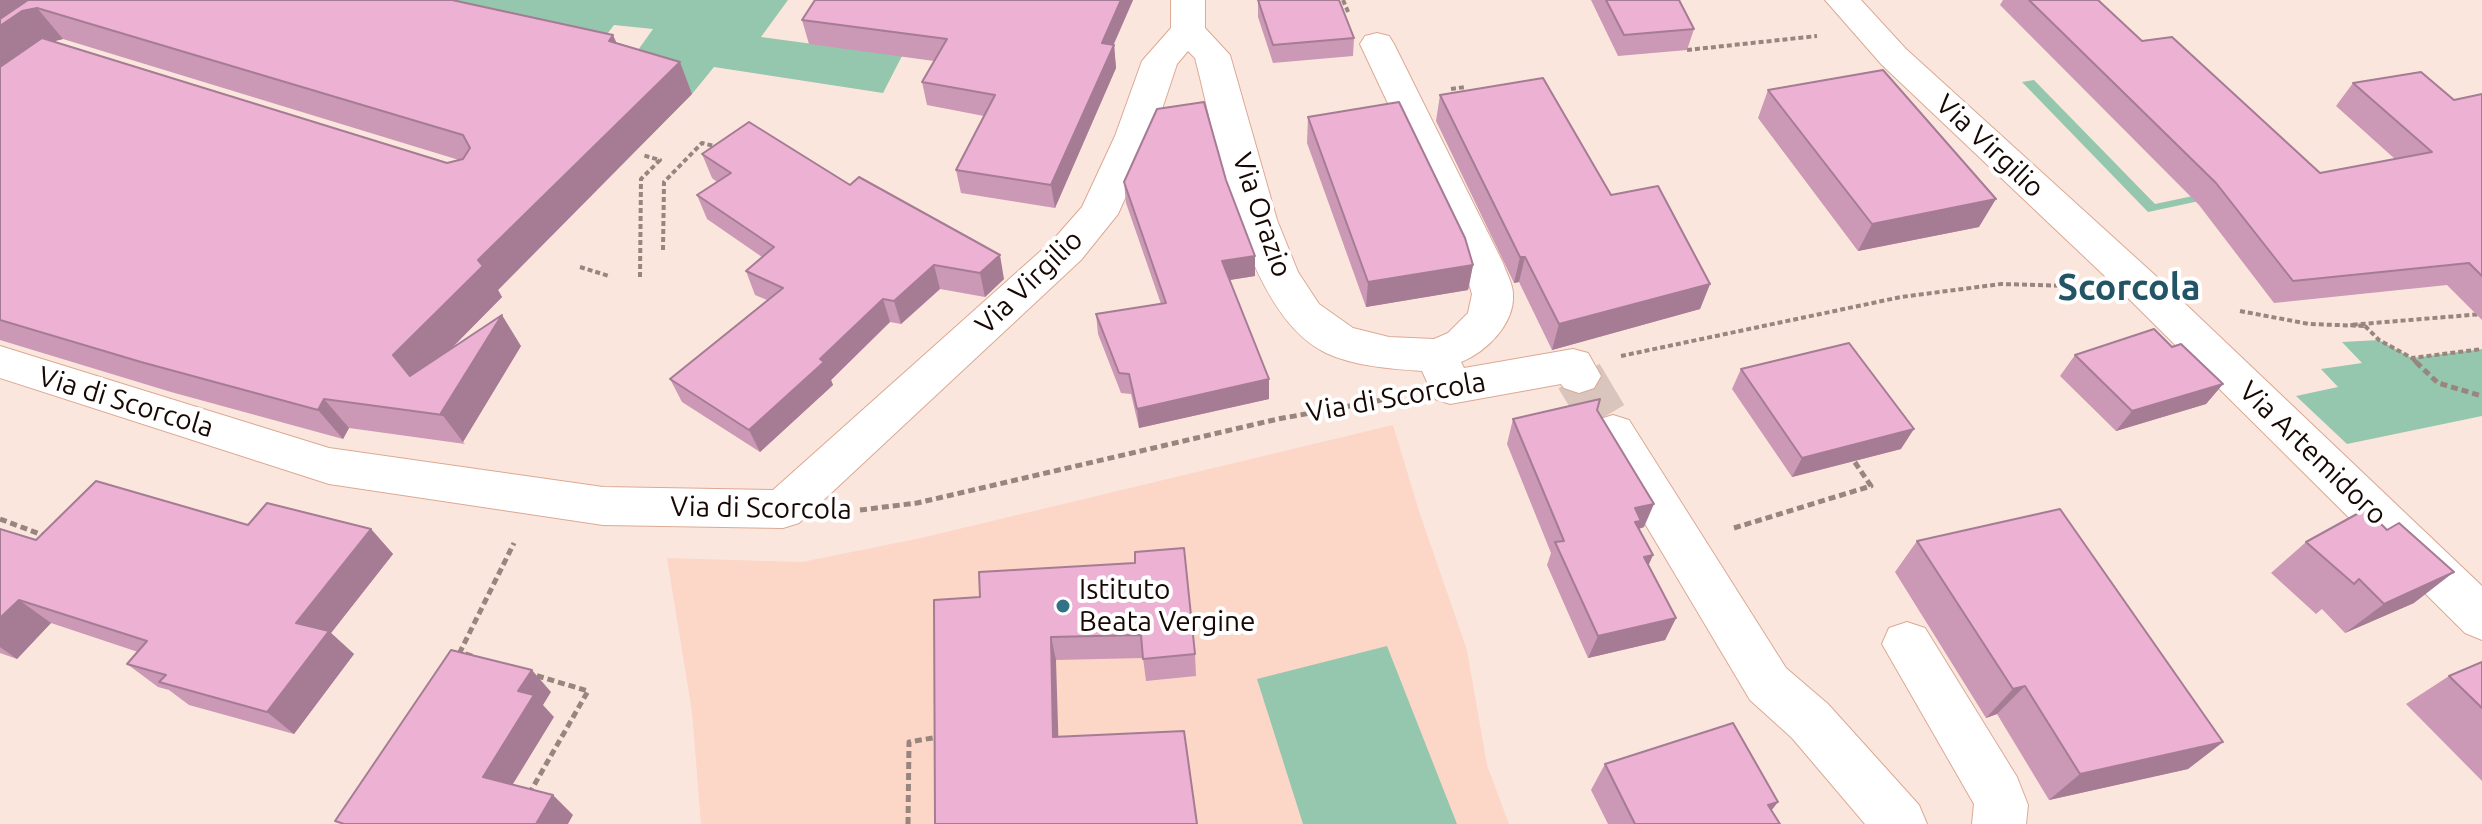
<!DOCTYPE html>
<style>
body{margin:0}
canvas{display:block;background:#fbe6dd}
</style>
<canvas width="2482" height="824"></canvas>
<script>
const c = document.querySelector('canvas').getContext('2d');
c.lineJoin = 'round';
function paint(path, color) { c.fillStyle = color; c.fill(path, 'evenodd'); }
function trace(path, color, width, dash) { c.strokeStyle = color; c.lineWidth = width; c.lineCap = dash ? 'butt' : 'round'; c.setLineDash(dash || []); c.stroke(path); }
function drawText(font, color, halo, rows, align = 'center') {
  c.font = font + ' Ubuntu,sans-serif'; c.lineWidth = 8; c.setLineDash([]); c.textBaseline = 'middle'; c.strokeStyle = halo; c.fillStyle = color; for (const [text, x, y, turn = 0] of rows) {
    c.save(); c.translate(x, y); c.rotate((+turn || 0) * Math.PI / 180); c.textAlign = isNaN(turn) ? turn : align; if (halo) c.strokeText(text, 0, 0); c.fillText(text, 0, 0); c.restore();
  }
}
paint(new Path2D(`
 M1393,425l26,86 48,139 20,115 22,59h-808l-9,-112 -25,-154 135,4 119,-24z`), '#fcd7c8');
paint(new Path2D(`
 M419,0h369l-27,37 141,19 -19,37 -169,-26 -22,27zM614,25l39,4 -22,31 -40,-5z
 M2034,80l121,124 114,-24 5,5 -126,27 -126,-130z
 M2379,340l33,18 70,-9v67l-135,28 -51,-48 42,-9 -17,-18 41,-6 -20,-21z
 M1387,646l70,178h-154l-46,-145z`), '#94c7ae');
trace(new Path2D(`
 M1579,376l34,57`), '#d9c5bc', 48, [48, 24]);
const street = new Path2D(`
 M1171,0h34v28l25,27 47,165 21,52 21,32 34,24 36,9 45,2 14,-6 20,-20 4,-19 -9,-31 -103,-219 5,-8 12,-3 12,3 5,8 109,219c3,9 10,21 10,31 2,30 -27,58 -52,68l3,6 109,-19 15,4 13,23 -7,12 -15,5 -15,-5 -3,-4 -111,20 -15,-5 -13,-28c-31,-2 -68,-5 -96,-18 -83,-40 -109,-213 -131,-295l-7,-7 -11,13 -24,72 -35,78 -37,46 -282,263 -16,5 -180,-3 -274,-41 -329,-106v-32l329,102 274,39 170,3 280,-250 29,-33 33,-71 27,-75 29,-33z
 M1825,0h36l45,49 251,228 325,309v54l-17,-7 -336,-334 -247,-234z
 M1613,415l16,5 157,248 42,36 91,101 8,19h-62l-73,-86 -42,-38 -159,-267 6,-13z
 M1907,622l18,6 92,149 11,28 -2,19h-54l2,-20 -92,-160 7,-16z`);
trace(street, '#dca994', 2);
trace(new Path2D(`
 M1343,0l6,14
 M1687,50l130,-14
 M1451,89l14,-2
 M663,250l1,-68 38,-39 16,4
 M580,267l29,9
 M640,277l1,-98 19,-19 -18,-5
 M2240,311l69,13 56,2 -15,-1 132,-11
 M2365,326l14,14 33,18 70,-9
 M1621,356l280,-59 100,-13 71,2
 M2413,359l5,5`), '#98867e', 4, [5, 3]);
trace(new Path2D(`
 M2416,362l22,21 44,13
 M860,510l57,-7 361,-84 104,-19
 M0,519l48,18
 M1734,528l137,-42 -17,-25
 M472,656l-12,-4 54,-109
 M529,794l59,-103 -57,-17
 M908,824l1,-82 29,-5`), '#98867e', 5, [7, 4]);
paint(street, '#fff');
paint(new Path2D(`
 M0,0l617,43 75,51 -194,196 4,7 -52,53 71,-4 -58,96 2,2 -116,-16 -6,11 -172,-47 -171,-52zM63,39l396,121 -12,3 -394,-122z
 M815,0h318l-19,44 2,24 -61,140 -94,-15 -5,-23 28,-54 -57,-11 -5,-23 12,-21 -125,-17 -7,-24z
 M1258,0l96,38 -1,18 -80,7 -15,-46z
 M1591,0h88l15,29 -7,21 -69,6z
 M2003,0h95l44,41 178,132 75,-14 -59,-53 17,-23 101,17 28,-6v226l-35,-35 -173,18 -75,-98 -199,-200z
 M1768,90l211,137 -121,24 -100,-133z
 M1440,95l171,100 99,89 -10,25 -148,41 -33,-68 -5,1 -78,-162z
 M1308,117l165,148 -5,25 -102,17 -59,-164z
 M702,154l302,125 -19,18 -45,-8 -39,35 -11,-2 -59,58 2,5 -73,67 -78,-50 -12,-23 97,-79 -12,-5 -9,-24 16,-14 -55,-38 -10,-24 20,-13 -5,-4z
 M1226,180l29,76v20l-25,4 39,119 -130,29 -8,-34 -10,-1 -23,-59 -2,-20 65,-10 -35,-101 -2,-21z
 M2172,347l51,37 -17,20 -90,27 -56,-55 15,-21z
 M1741,369l160,80 -109,28 -60,-88z
 M1513,419l131,108 -5,2 14,26 -5,10 28,53 -11,22 -77,18 -41,-93 4,-12 -44,-109z
 M248,525l123,4 22,25 -62,79 23,21 -60,80 -105,-29 -20,-15 -11,-3 -31,-23 11,-12 -87,-29 -34,36 -17,-6v-124l36,11z
 M1917,541l306,201 -35,27 -139,31 -52,-86 -11,4 -91,-146z
 M2306,542l108,61 -69,30 -23,-24 -6,5 -45,-41z
 M1135,563l60,91 1,22 -50,5 -3,-23 -87,2 -121,164 45,-227z
 M2482,662v119l-76,-77 43,-28z
 M1605,764l173,38 -7,8 9,14h-172l-17,-34z`), '#cb98b5');
paint(new Path2D(`
 M0,0h44l-7,8 26,31 -15,4 -48,33z
 M1121,0h12l-29,66 -2,-23z
 M613,35l14,31 -18,-25z
 M1114,45l2,23 -61,140 -4,-23z
 M680,62l12,32 -194,196 4,7 -87,88 -22,-30 85,-95z
 M1996,199l-17,28 -121,24 14,-27z
 M1000,255l4,24 -19,18 -5,-24z
 M1255,256v20l-32,5 -1,-20z
 M1520,257h5l-6,25 -5,1z
 M934,265l6,24 -39,35 -7,-23z
 M1473,265l-5,25 -102,17 2,-25z
 M1710,284l-10,25 -148,41 7,-26z
 M883,299l7,23 -59,58 2,5 -73,67 -11,-22 71,-71z
 M502,315l19,31 -58,96 -22,-29z
 M1269,379v20l-130,29 -2,-19z
 M2223,384l-17,20 -90,27 16,-20z
 M324,399l25,29 -6,11 -25,-29z
 M1914,429l-13,20 -109,28 10,-19z
 M1654,504l-10,23 -6,2 -6,15 3,-36z
 M371,529l22,25 -62,79 23,21 -60,80 -27,-22 29,-89z
 M1653,555l-10,23 1,-21z
 M2454,572l-40,31 -69,30 39,-29z
 M19,600l32,23 -34,36 -17,-12v-29z
 M1676,618l-11,22 -77,18 10,-22z
 M1051,637l5,23 3,98 -6,-21z
 M532,670l19,22 -8,13 11,12 -49,80 -22,-20 35,-86z
 M2025,686l-28,28 -11,4 27,-29z
 M2223,742l-35,27 -139,31 31,-26z
 M553,795l20,20 -5,9h-32z
 M1778,802l-17,22 7,-19z`), '#a57c94');
const building = new Path2D(`
 M28,0h424l161,35 -4,6 71,21 -202,198 5,6 -90,89 17,21 92,-61 -61,98 2,2 -119,-16 -6,11 -177,-48 -141,-42v-253l42,-29 405,125 16,-4 7,-11 -7,-13 -426,-127 -15,3 -22,15v-7z
 M815,0h306l-19,43 12,2 -63,140 -95,-15 39,-75 -73,-13 25,-43 -145,-19z
 M1258,0h81l15,38 -81,7z
 M1606,0h73l15,29 -70,6z
 M2029,0h69l44,41 30,-4 148,136 112,-21 -79,-69 68,-11 33,28 28,-6v182l-13,-13 -176,18 -77,-98z
 M1883,70l113,129 -124,25 -104,-134z
 M1543,78l68,117 47,-9 52,98 -151,40 -34,-67h-5l-80,-162z
 M1204,102l22,78 29,76 -33,5 47,118 -132,30 -8,-35 -10,-1 -23,-59 70,-11 -42,-121 33,-73z
 M1399,102l66,136 8,27 -105,17 -60,-165z
 M749,122l101,63 9,-8 141,78 -20,18 -46,-8 -40,36 -11,-2 -63,60 4,3 -75,68 -79,-51 113,-91 -37,-17 28,-24 -77,-52 34,-22 -29,-19z
 M2154,329l18,18 9,-3 42,40 -91,27 -57,-56z
 M1849,343l65,86 -112,29 -61,-89z
 M1600,399l-3,11 57,94 -19,4 6,13 -6,1 18,33 -9,2 32,61 -78,18 -43,-94 9,-1 -51,-122z
 M96,481l152,44 19,-22 104,26 -75,94 33,8 -62,81 -108,-30 7,-7 -39,-11 20,-23 -128,-41 -19,18v-89l36,11z
 M2060,509l163,233 -143,32 -55,-88 -12,3 -96,-148z
 M2366,509l21,21 12,-7 55,49 -70,32 -25,-25 -5,5 -48,-42z
 M1184,548l11,106 -52,5 -2,-24 -90,2 2,100 131,-6 13,93h-262l-1,-224 46,-3 -1,-25 156,-9v-11z
 M451,650l81,20 -14,21 16,4 -51,82 70,18 -17,29h-192l-9,-3z
 M2482,662v46l-33,-32z
 M1733,723l45,79 -10,3 12,19h-145l-30,-60z`);
paint(building, '#ecb1d3');
trace(building, '#a57c94', 2);
for (const [x, y, r, color] of [
 [1063,606,8,"#327186"]
]) { const dot = new Path2D(); dot.arc(x, y, r, 0, 2 * Math.PI); c.fillStyle = color; c.fill(dot); trace(dot, '#fff', 3); }
drawText('28px', '#180803', '#fff', [
 ["Via Virgilio",1990,146,43],
 ["Via Orazio",1262,215,71],
 ["Via Virgilio",1029,282,-44],
 ["Via di Scorcola",1396,397,-10],
 ["Via di Scorcola",126,402,17],
 ["Via Artemidoro",2313,453,44],
 ["Via di Scorcola",761,508,1]
]);
drawText('28px', '#180803', '#fff', [
 ["Istituto",1079,590],
 ["Beata Vergine",1079,622]
], 'left');
drawText('bold 36px', '#225465', '#fff', [
 ["Scorcola",2129,288]
]);
</script>
